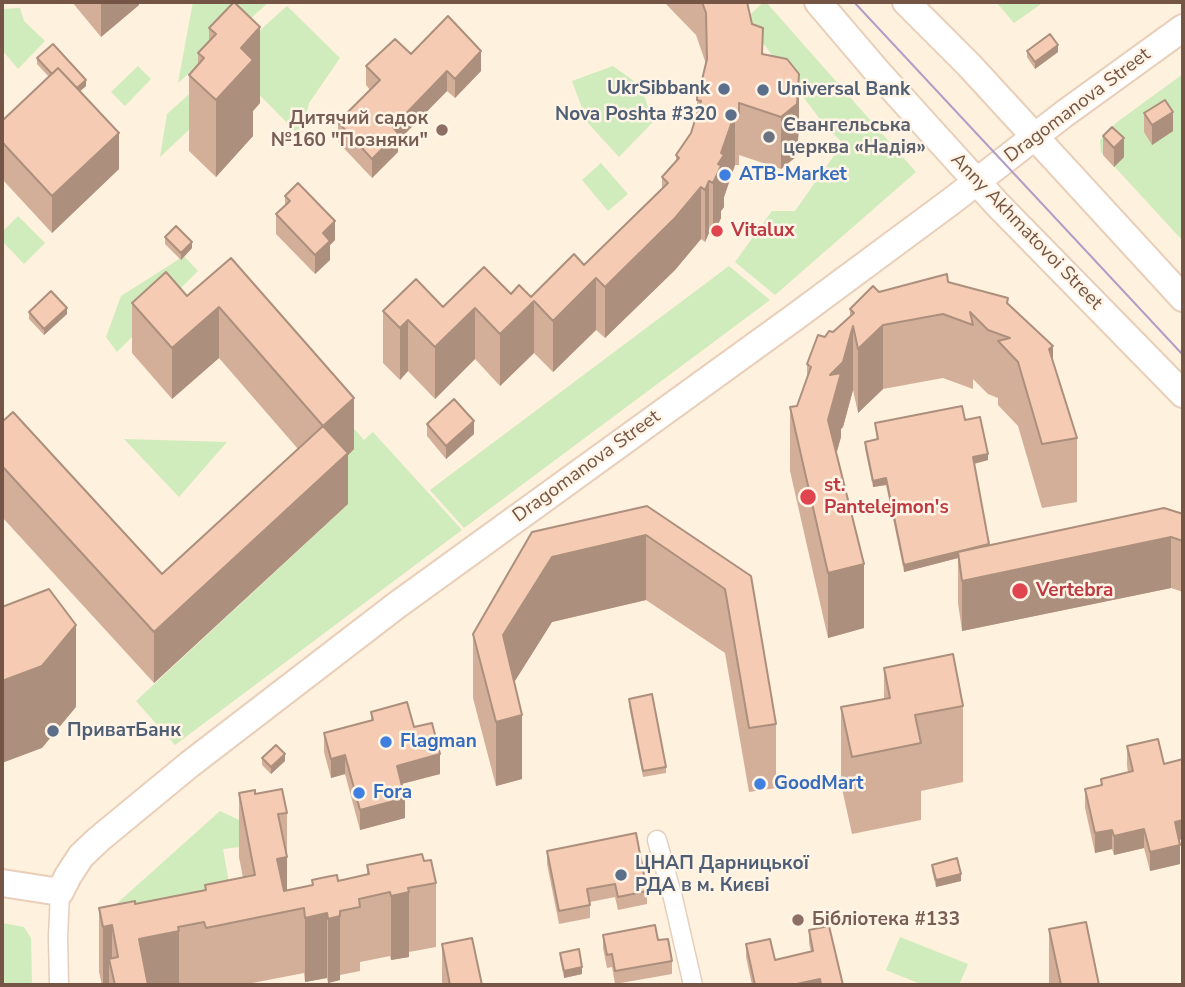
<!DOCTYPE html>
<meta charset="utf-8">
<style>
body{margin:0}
#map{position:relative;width:1185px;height:987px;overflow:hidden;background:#fef1dd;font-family:"Nunito Sans",sans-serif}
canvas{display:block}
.frame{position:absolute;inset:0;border:4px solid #755545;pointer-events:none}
</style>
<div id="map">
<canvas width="1185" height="987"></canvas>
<div class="frame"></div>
</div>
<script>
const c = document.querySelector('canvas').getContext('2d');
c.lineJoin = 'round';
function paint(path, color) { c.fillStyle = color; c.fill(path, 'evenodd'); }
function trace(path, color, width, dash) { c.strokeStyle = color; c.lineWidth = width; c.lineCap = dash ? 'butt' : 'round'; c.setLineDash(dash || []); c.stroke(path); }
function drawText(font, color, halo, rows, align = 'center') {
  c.font = font + ' "Nunito Sans",sans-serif'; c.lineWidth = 5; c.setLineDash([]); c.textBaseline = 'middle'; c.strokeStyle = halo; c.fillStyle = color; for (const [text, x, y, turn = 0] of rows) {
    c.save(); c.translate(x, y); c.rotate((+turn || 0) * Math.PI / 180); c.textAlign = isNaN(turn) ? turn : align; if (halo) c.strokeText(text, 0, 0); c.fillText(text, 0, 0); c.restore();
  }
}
paint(new Path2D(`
 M193,2h76l-91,81z
 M764,2h2l150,170 -141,123 -40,-33 37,-51h23l48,-68 -18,-17 -80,-107z
 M996,2h48l-30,21z
 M287,6l53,52 -31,45 -8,34 -67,-68 -27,44 -47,44 7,-43z
 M20,8l4,13 21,20 -27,28 -16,-19v-41z
 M138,66l13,13 -26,27 -14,-14z
 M613,66l28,20 12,36 -34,35 -32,-35 -15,-41z
 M1183,74v167l-82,-89 -1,-12 17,-18z
 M601,163l27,31 -20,17 -26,-31z
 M18,216l27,27 -21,21 -22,-23v-9z
 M184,256l14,15 -81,81 -11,-15 15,-41z
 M729,266l41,34 -306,228 -34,-38z
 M323,393l41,47 9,-8 89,98 -287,215 -39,-44 212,-197z
 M124,439l103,3 -48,55z
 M220,811l66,31 -63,7 14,79 -123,-22z
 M2,923l22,4 7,11 1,47h-30z
 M900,937l68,27 -9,21h-36l-37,-15z`), '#d0ebbc');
const street = new Path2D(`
 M657,840l16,58 20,87
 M59,985l-1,-48 2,-45`);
const secondary = new Path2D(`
 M818,2l57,67 122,135 186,190
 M906,2l63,63 214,233
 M2,883l58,9 8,-16 13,-20 18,-17 91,-75 207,-159 398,-288 158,-117 111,-86 119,-86`);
trace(street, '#e4cebc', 21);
trace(secondary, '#e9cfb9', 30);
trace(street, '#fff', 18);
trace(secondary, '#fff', 26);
trace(new Path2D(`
 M854,2l329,353`), '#b29dc6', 2);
paint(new Path2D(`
 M72,2h67v3l-38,32z
 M234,2l26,101 -7,8v25l-37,41 -27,-26v-76l9,-10v-12l11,-12v-13z
 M664,2h83l5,22 11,30 36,71 -2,31 -16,13 -42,-14v10h-4l-11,32v10l-3,4v7l-8,17 -4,-2 -4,9 -4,-3 -26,31 -70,68 -9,-8 -43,42 -19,-19 -34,33 -25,-27 -40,40 -27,-28 -8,9 -17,-17v-52l60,-4 68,-13 20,3 53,-32 78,-77v-11l14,-16v-6l15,-22 6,-19v-14l9,-36 -10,-29z
 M1027,51l31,1 -23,17 -8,-12z
 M411,54l70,17 -26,27 -8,-7 -49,50v11l-26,26 -34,-36v-20l32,-32 -4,-5v-19z
 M37,58l49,28 -6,5 39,78 -67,64 -50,-54v-58l47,-44 -12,-13z
 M1144,113l29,18 -21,14 -8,-13z
 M1103,136l21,21 -10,10 -11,-12z
 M285,196l50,44 -5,5v15l-15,14 -39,-40v-20l9,-8z
 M165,237l27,11 -11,12 -16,-16z
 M231,258l123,191 -6,6v49l-194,179 -152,-166v-95l160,152 136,-125 -79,-91 -47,41 -40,-46v-50l55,-7z
 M948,282l60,22 45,58 24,76v64l-35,6 -24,-82 -20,-21v-7l-10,-4 -15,-15v10l-30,-11 -60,11 -25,24 -5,-23 -10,37 -2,2v8l-5,16 28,175 -36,10 -38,-167v-64l7,-1 10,-29v-13l18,-27 8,-5 17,-16v-7z
 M29,312l38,2 -23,21 -15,-16z
 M965,420l23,40 -14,4 15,81 194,-31v78l-12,-4 -209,43 -4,-28v-45l-54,14 -18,-87 -13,2 -8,-38v-7l12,-2 -2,-17z
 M427,424l47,10 -28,25 -19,-23z
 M647,506l104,70 25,148v64l-27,4 -24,-139 -79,-53 -94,22 -38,60 8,97 -26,7 -23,-88v-64z
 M884,668l79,38v76l-42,9v29l-69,14 -11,-50v-77l43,-8z
 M629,699l37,68v6l-23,4 -14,-71z
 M371,712l43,15 26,47 -38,10 3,34 -45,12 -15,-56 -14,4 -7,-26v-19l47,-13z
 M1127,746l52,94 1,24 -30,7 -6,-23 -30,7 -2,-6 -17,4 -10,-45v-19l16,-3v-7l27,-7 -1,-6z
 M262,758l23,3 -14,13 -9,-9z
 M239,793l16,1 32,19v77l25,-5v-5l26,1 29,-6v-10l57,-4 12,22v64l-27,5v5l-18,3 -1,-4 -30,6v9l-20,4v5l-12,3 -1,-5 -22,4 -1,-9 -62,12h-140l-3,-13v-64l36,-4 70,-14v-5l38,-7 -4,-21z
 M547,851l100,40v13l-29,6 -3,-13 -25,5v16l-31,6 -12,-60z
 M932,865l29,16 -25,6 -4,-16z
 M1049,929l50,56h-50z
 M809,930l34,55h-91l-6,-28v-13l29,16 36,-8 -2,-9z
 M603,935l55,5 14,21v13l-57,10 -3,-17 -5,1 -4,-20z
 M442,944l40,41h-40z
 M560,953l22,21 -18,4 -4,-19z`), '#d3af9a');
paint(new Path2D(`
 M101,2h38v3l-38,32z
 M260,27v76l-7,8v25l-37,41v-77l25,-52z
 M1058,45v7l-23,17v-7z
 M481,51v20l-26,27v-19z
 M447,71v20l-49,50v11l-26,26v-19l21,-32z
 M799,74v51l-2,31 -16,13v-52z
 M86,80v6l-16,14v-6z
 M1173,112v19l-21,14v-20z
 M735,113v52l-11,32v10l-3,4v7l-8,17v-52l8,-30z
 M119,133v36l-67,64v-37z
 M1124,138v19l-10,10v-19z
 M709,181v52l-4,9v-52z
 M701,187v52l-26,31 -70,68v-51z
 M335,221v19l-5,5v15l-15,14v-19l8,-22z
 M192,242v6l-11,12v-7z
 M596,278v52l-43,42v-51z
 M534,301v52l-34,33v-52z
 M219,307v51l-47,41v-51z
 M67,308v6l-23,21v-6z
 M475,308v51l-40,40v-52z
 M408,320v51l-8,9v-52z
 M883,325v64l-25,24v-64z
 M853,326v64l-10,37 -2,2v8l-13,47v-64l2,-45z
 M1053,346v64l-4,-61z
 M354,398v51l-6,6v49l-194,179v-51l169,-206z
 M474,421v13l-28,25v-13z
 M988,454v6l-15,4v-7z
 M886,478v7l-13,2v-6z
 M646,535v65l-94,22 -49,78v-65l49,-78z
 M1171,537v51l-209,43v-50z
 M989,544l-31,8v6l-54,14v-7z
 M864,564v64l-36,10v-65z
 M76,625v82l-34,41 -40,15v-82z
 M522,715v64l-26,7v-64z
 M285,754v7l-14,13v-7z
 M440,754v20l-43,11v-19z
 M345,755v19l-14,4v-19z
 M405,798v20l-45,12v-20z
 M1183,820v19l-8,2v-19z
 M1144,829v19l-30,7v-19z
 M1112,830v19l-17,4v-20z
 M1180,845v19l-30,7v-19z
 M287,857v55l-10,-53z
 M961,874v7l-25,6v-7z
 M409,892v65l-18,3v-64z
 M327,913v65l-22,4v-64z
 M340,916v64l-12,3v-64z
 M112,925v46l-3,-12v26h-6v-58z
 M179,931v54h-40v-46z
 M582,967v7l-18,4v-7z
 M820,979v6h-28z`), '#ac8f7d');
const building = new Path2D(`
 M234,2l26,25 -19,21 12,12 -37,40 -27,-25 15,-17 -6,-5 18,-19 -7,-6z
 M702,2h45l5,22 11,4 -1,26 25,5 12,15 -2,30 -16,13 -42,-14v10h-4l-14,40 3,2 -6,9 3,2 -8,17 -4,-2 -4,9 -4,-3 -26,31 -70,69 -9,-9 -43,43 -19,-20 -34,33 -25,-26 -40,39 -27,-27 -8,8 -17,-17 33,-32 27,28 41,-40 27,27 8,-9 12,12 43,-43 10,11 84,-82 -6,-6 17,-19 -3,-3 15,-22 10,-32 -4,-1 1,-17 3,1 6,-25 -1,-46z
 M448,16l33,35 -26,28 -8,-8 -54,56 5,6 -26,26 -34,-37 42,-42 -14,-14 29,-27 16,15z
 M1050,34l8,11 -23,17 -8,-11z
 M53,44l33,36 -9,8 -19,-20 -6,6 -15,-16z
 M58,68l61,65 -67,63 -50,-54v-21z
 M1165,100l8,12 -21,13 -8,-12z
 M1112,127l12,11 -10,10 -11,-12z
 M298,183l37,38 -12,12 7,8 -15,14 -39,-41 14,-13 -5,-5z
 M176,226l16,16 -11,11 -16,-16z
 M231,258l123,140 -31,28 -104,-119 -47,41 -40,-45 34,-31 21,24z
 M947,274l1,8 60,16 -1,5 46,43 -4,3 28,89 -35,6 -24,-82 -20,-21 12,-3 -22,-8 -18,-18 3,13 -30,-11 -60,11 -25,24 -5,-23 -10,36 -13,13 11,-2 -13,47 36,144 -36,9 -38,-166 7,-1 14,-39 -4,-3 11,-29 7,2 4,-6 4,1 21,-19 -4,-4 23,-23 6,6z
 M51,291l16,17 -23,21 -15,-17z
 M454,399l20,22 -28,25 -19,-22z
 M962,406l3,14 15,-3 8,37 -15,3 16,87 -85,21 -18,-87 -13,3 -8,-39 13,-3 -3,-16z
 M13,412l149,162 161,-148 25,27 -194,179 -152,-166v-44z
 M647,506l104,70 25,148 -27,4 -24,-139 -79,-54 -94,22 -49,78 19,80 -26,7 -23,-88 59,-102z
 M1164,508l19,6v27l-12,-4 -209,44 -4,-29z
 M49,589l27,36 -34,41 -40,15v-74z
 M953,654l10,52 -48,9 6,28 -69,14 -11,-50 49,-9 -6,-30z
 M652,694l14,73 -23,4 -14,-72z
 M407,702l7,25 18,-4 8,31 -43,12 8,32 -45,12 -15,-55 -14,4 -7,-26 49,-13 -2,-8z
 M1158,739l6,25 19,-5v61l-8,2 5,23 -30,7 -6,-23 -30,7 -2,-6 -17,3 -10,-44 17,-4 -1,-6 32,-8 -6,-25z
 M276,745l9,9 -14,13 -9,-9z
 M282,789l5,24 -9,1 9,43 -10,2 7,32 29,-6 -1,-5 14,-3 11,-2 1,6 31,-7 -2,-9 55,-11 2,7 7,-1 5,23 -28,5 1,4 -18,4 -1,-4 -31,7 1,8 -20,4v5l-12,3 -1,-6 -22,5 -1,-10 -98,20 -2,-6 -26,5 1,4 -40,8 9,46h-33l-6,-26 9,-2 -6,-32 -9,2 -4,-19 36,-7v3l71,-14 -1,-5 50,-10 -16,-82 16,-3v4z
 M636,833l11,58 -29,6 -3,-13 -28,5 3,16 -31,6 -12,-60z
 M957,858l4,16 -25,6 -4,-15z
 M1086,922l13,63h-38l-12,-56z
 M655,925l3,15 10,-1 4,22 -57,10 -3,-17 -5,1 -4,-20z
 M829,926l14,59h-22l-1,-6 -28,6h-37l-9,-41 24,-5 5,21 38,-9 -4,-21z
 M472,938l10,47h-32l-8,-41z
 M579,949l3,18 -18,4 -4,-18z`);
paint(building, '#f5ccb3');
trace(building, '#ac8f7d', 2);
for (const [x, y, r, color] of [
 [724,89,7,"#5c6f8a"],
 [763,90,7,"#5c6f8a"],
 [731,115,7,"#5c6f8a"],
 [442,130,7,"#8d6e63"],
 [769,137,7,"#6b7280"],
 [725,175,7,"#3f7fe0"],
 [717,231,7,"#e0444e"],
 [808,497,9,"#e0444e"],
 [1020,591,9,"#e0444e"],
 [53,731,7,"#5c6f8a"],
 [386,742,7,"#3f7fe0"],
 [760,784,7,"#3f7fe0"],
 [359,793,7,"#3f7fe0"],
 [621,875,7,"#5c6f8a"],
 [798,920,7,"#8d6e63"]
]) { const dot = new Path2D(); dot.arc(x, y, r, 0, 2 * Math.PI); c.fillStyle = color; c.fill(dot); trace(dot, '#fff4e5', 2.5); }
drawText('bold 19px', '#4e5e75', '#fff4e5', [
 ["UkrSibbank",710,89,"right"],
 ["Universal Bank",777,90],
 ["Nova Poshta #320",717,115,"right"],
 ["ПриватБанк",67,731],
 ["ЦНАП Дарницької",635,864],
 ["РДА в м. Києві",635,886]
], 'left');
drawText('19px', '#755545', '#fff4e5', [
 ["Dragomanova Street",1078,106,-37],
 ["Anny Akhmatovoi Street",1026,232,46],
 ["Dragomanova Street",587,467,-36]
]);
drawText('bold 19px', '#785e54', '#fff4e5', [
 ["Дитячий садок",428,119],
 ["№160 \"Позняки\"",428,141],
 ["Бібліотека #133",812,920,"left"]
], 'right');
drawText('bold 19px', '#5b616d', '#fff4e5', [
 ["Євангельська",783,126],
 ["церква «Надія»",783,148]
], 'left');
drawText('bold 19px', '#366cbe', '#fff4e5', [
 ["ATB-Market",739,175],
 ["Flagman",400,742],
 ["GoodMart",774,784],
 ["Fora",373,793]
], 'left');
drawText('bold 19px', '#be3a42', '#fff4e5', [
 ["Vitalux",731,231],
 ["st.",824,486],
 ["Pantelejmon's",824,508],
 ["Vertebra",1036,591]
], 'left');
</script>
